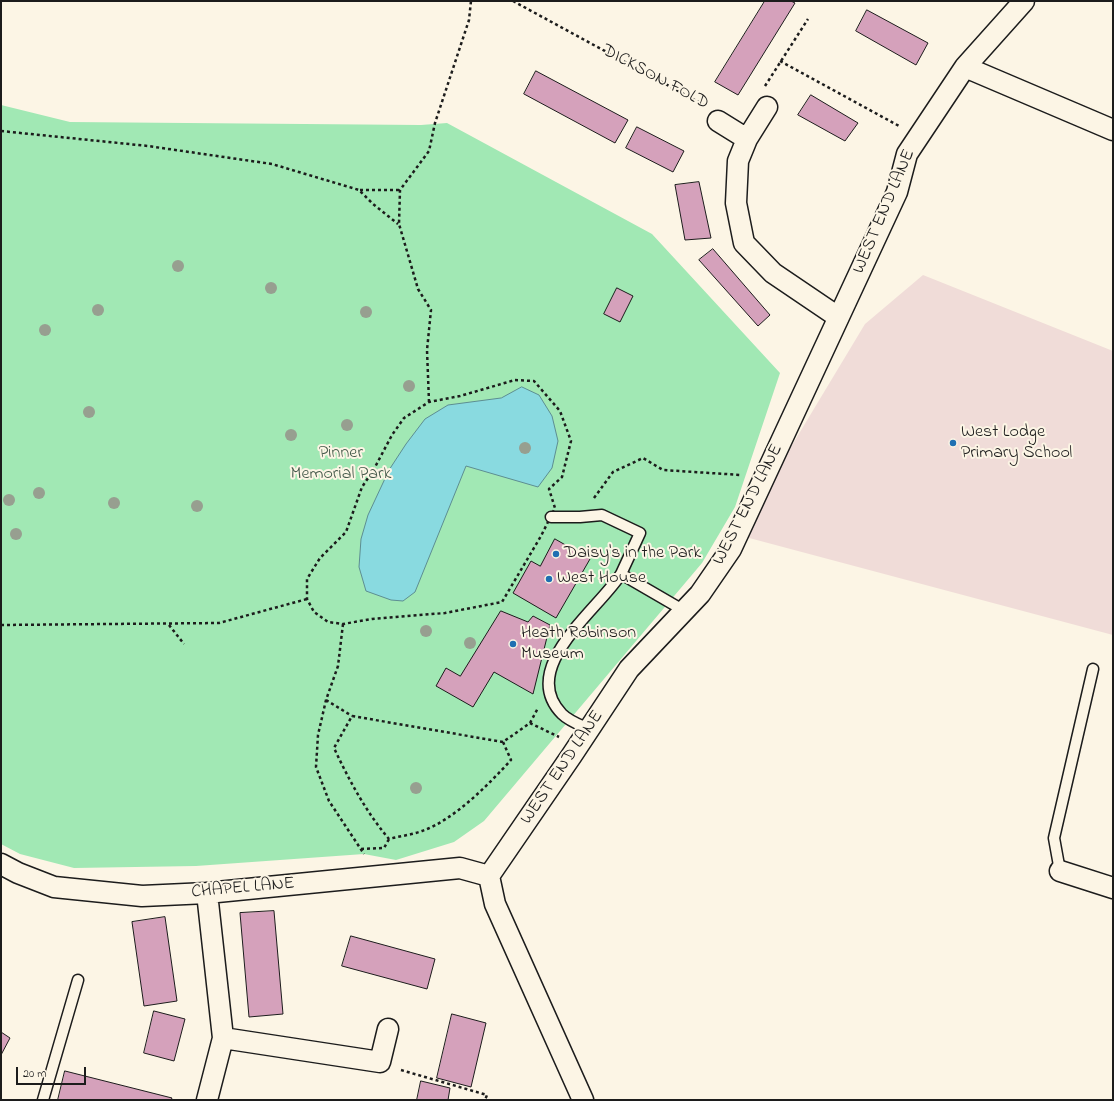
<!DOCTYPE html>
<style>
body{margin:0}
#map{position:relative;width:1114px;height:1101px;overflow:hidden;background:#fcf5e5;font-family:"Indie Flower",sans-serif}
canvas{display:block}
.frame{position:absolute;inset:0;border:2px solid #1c1c1c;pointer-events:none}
.scale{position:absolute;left:16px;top:1067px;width:70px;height:18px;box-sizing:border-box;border:2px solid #1c1c1c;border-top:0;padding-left:5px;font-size:12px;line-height:14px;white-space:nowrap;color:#1c1c1c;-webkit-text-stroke:3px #fcf5e5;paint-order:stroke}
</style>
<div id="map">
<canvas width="1114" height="1101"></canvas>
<div class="frame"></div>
<div class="scale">20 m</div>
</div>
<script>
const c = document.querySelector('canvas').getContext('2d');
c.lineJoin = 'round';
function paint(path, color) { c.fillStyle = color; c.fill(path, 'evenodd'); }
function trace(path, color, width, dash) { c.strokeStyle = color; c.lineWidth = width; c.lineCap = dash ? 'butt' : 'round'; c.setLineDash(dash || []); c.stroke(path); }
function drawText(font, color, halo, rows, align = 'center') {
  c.font = font + ' "Indie Flower",sans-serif'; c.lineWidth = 4; c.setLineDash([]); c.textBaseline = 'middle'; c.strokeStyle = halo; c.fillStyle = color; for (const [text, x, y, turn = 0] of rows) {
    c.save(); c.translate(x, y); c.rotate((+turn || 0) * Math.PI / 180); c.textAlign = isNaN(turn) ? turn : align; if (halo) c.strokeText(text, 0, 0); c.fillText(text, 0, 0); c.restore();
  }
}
paint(new Path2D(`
 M923,275l190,76v284l-375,-100 127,-211z`), '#f0dcd8');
paint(new Path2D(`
 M1,105l69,17 351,3 26,-2 205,111 128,139 -45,134 -33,56 -218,258 -30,21 -58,18 -32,-6 -168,12 -122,2 -54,-14 -19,-10z`), '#a1e8b4');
const water = new Path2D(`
 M522,387l17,8 13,21 6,25 -6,27 -14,19 -72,-21 -51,126 -12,9 -12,-1 -25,-9 -7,-24 2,-28 7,-24 21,-45 17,-26 19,-25 23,-14 53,-7z`);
paint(water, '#89dae0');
trace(water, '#5d8e92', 1);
const building = new Path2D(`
 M765,1h26l4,2 -57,92 -23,-13z
 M867,10l61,33 -12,22 -60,-34z
 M536,71l92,49 -13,23 -91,-49z
 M811,95l47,28 -13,18 -47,-26z
 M637,127l47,24 -11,21 -47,-24z
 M699,182l12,56 -26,2 -10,-55z
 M713,249l57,66 -12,11 -59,-66z
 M617,288l16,8 -13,26 -16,-8z
 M555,539l35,20 -34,59 -43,-25 18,-32 9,5z
 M501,611l27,11 5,-6 17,9 -17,69 -39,-22 -21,35 -37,-21 10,-18 14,8z
 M274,911l9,103 -34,3 -9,-104z
 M165,917l12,84 -33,5 -12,-84z
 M351,936l84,23 -8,30 -85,-23z
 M154,1011l31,8 -11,42 -30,-8z
 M452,1014l34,9 -15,64 -34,-9z
 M1,1032l9,6 -9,17z
 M65,1071l107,27 -1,2h-113z
 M421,1081l29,7 -2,12h-31z`);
paint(building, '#d5a1bb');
trace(building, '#1c1c1c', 1);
const lane = new Path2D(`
 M551,517h29l22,-2 38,18 -19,41 62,36
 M589,729c-9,-4 -20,-8 -27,-15 -45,-46 36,-104 59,-140
 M1060,871l-6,-33 39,-169
 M43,1100l35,-120`);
const street = new Path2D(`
 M965,67l148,63
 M767,107l-20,32 -9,22 -2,42 8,40 29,30 65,44
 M718,121l29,18
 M1,864l17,9 36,14 88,9 65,-3 253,-25 29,8
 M1060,871l53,17
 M207,893l16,145 -16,62
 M223,1038l157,24 8,-33
 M583,1100l-88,-196 -6,-28 83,-121 57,-86 71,-75 31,-45 166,-357 10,-38 58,-87 59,-66`);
trace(lane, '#1c1c1c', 13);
trace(street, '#1c1c1c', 23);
trace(new Path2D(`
 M513,1l191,104
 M780,61l119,65
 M765,86l43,-67
 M1,131l147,15 124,18 87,26 14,14 25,20
 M360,190h40
 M515,380l19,1 26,30 11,30 -9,36 -13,12 6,19 -14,28 -39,66 -57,11 -73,6 -29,5 -15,-2 -14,-10 -7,-13v-20l13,-21 26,-26 16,-45 12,-18 18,-34 12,-17 25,-16 31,-6z
 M429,402l-2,-52 4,-40 -13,-21 -19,-65 1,-34 29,-39 6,-28 34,-103 2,-19
 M594,498l19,-26 30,-14 20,12 78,5
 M343,624l-5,42 -12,34 -8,35 -2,32 13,34 35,53
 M1,625l218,-2 88,-24
 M169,625l15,19
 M326,700l26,16
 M530,723l8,-15
 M503,742l-151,-26 -18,32c15,32 32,64 55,91 11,-3 22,-4 33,-8 32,-11 66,-46 89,-71l-8,-18 27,-19 29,14
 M361,849l23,-1 5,-9
 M401,1070l86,25 -2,5`), '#1c1c1c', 2.5, [3, 3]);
trace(lane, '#fcf5e5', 10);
trace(street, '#fcf5e5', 20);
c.fillStyle = '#979f90';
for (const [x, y] of [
 [178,266],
 [271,288],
 [98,310],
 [366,312],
 [45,330],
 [409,386],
 [89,412],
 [347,425],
 [291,435],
 [525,448],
 [39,493],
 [9,500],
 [114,503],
 [197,506],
 [16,534],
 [426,631],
 [470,643],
 [416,788]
]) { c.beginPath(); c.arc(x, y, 6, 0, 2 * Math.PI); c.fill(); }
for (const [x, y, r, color] of [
 [953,443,4,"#1f6fb2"],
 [556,554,4,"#1f6fb2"],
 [549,579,4,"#1f6fb2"],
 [513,644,4,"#1f6fb2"]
]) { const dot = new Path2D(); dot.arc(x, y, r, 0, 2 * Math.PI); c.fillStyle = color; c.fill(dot); trace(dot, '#fcf5e5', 1.5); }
drawText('18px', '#1c1c1c', '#fcf5e5', [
 ["DICKSON FOLD",655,78,28],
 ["WEST END LANE",885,212,-67],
 ["WEST END LANE",749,505,-63],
 ["WEST END LANE",563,768,-56],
 ["CHAPEL LANE",243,889,-5]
]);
drawText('18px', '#1c1c1c', '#fcf5e5', [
 ["West Lodge",961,433],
 ["Primary School",961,454],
 ["Daisy's in the Park",564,554],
 ["West House",557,579],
 ["Heath Robinson",521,634],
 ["Museum",521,655]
], 'left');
drawText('18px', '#44594a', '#fcf5e5', [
 ["Pinner",341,454],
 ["Memorial Park",341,475]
]);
</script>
